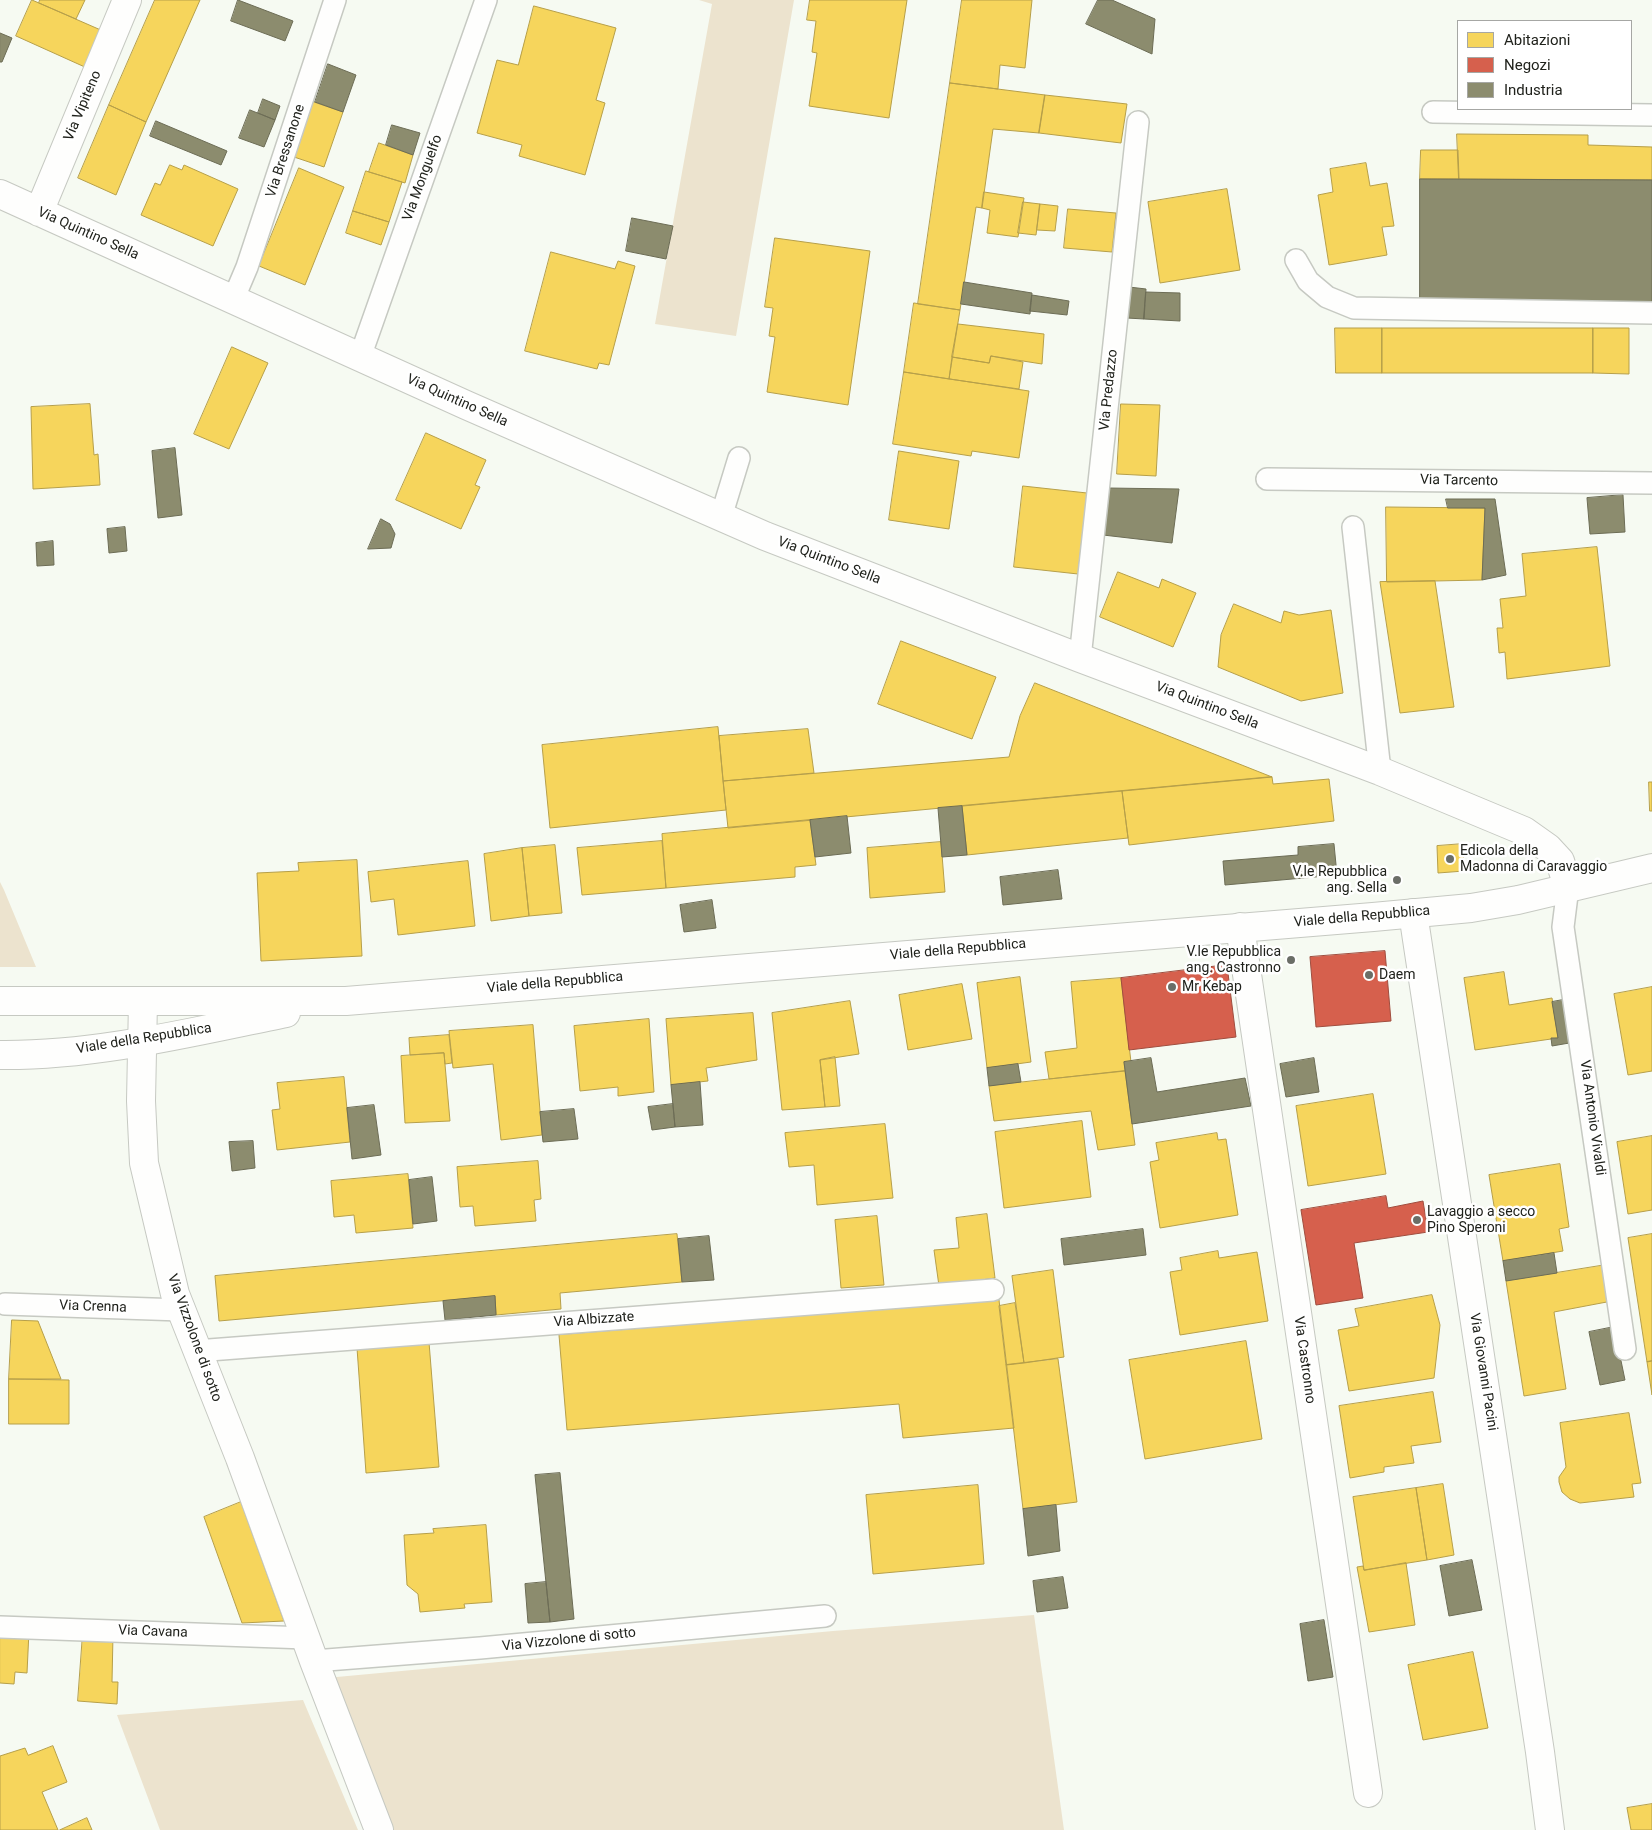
<!DOCTYPE html>
<style>
body{margin:0}
#map{position:relative;width:1652px;height:1830px;overflow:hidden;background:#f6faf2;font-family:Roboto,sans-serif}
canvas{display:block}
.legend{position:absolute;left:1457px;top:20px;width:175px;height:90px;box-sizing:border-box;background:#fff;border:1px solid #a6a7a4;margin:0;padding:6px 9px;list-style:none;font-size:15px;color:#20221c}
.legend li{display:flex;align-items:center;gap:10px;height:25px}
.legend b{width:25px;border:1px solid #a6a7a4}
</style>
<div id="map">
<canvas width="1652" height="1830"></canvas>
<ul class="legend">
<li><b style="height:14px;background:#f6d55c"></b>Abitazioni</li>
<li><b style="height:14px;background:#d6604d"></b>Negozi</li>
<li><b style="height:14px;background:#8c8c6e"></b>Industria</li>
</ul>
</div>
<script>
const c = document.querySelector('canvas').getContext('2d');
c.lineJoin = 'round';
function paint(path, color) { c.fillStyle = color; c.fill(path, 'evenodd'); }
function trace(path, color, width, dash) { c.strokeStyle = color; c.lineWidth = width; c.lineCap = dash ? 'butt' : 'round'; c.setLineDash(dash || []); c.stroke(path); }
function drawText(font, color, halo, rows, align = 'center') {
  c.font = font + ' Roboto,sans-serif'; c.lineWidth = 5; c.setLineDash([]); c.textBaseline = 'middle'; c.strokeStyle = halo; c.fillStyle = color; for (const [text, x, y, turn = 0] of rows) {
    c.save(); c.translate(x, y); c.rotate((+turn || 0) * Math.PI / 180); c.textAlign = isNaN(turn) ? turn : align; if (halo) c.strokeText(text, 0, 0); c.fillText(text, 0, 0); c.restore();
  }
}
paint(new Path2D(`
 M699,0h95l-58,336 -81,-12 57,-320z
 M0,882l4,8 32,77h-36z
 M1034,1615l30,215h-677l-61,-152 507,-47z
 M303,1700l55,130h-198l-43,-115z`), '#ece3ce');
const homes = new Path2D(`
 M32,0l71,31 -16,37 -71,-32z
 M40,0h45l-9,19 -37,-16z
 M155,0h45l-54,122 -37,-17z
 M810,0h97l-18,118 -80,-12 8,-53 -5,-1 4,-31 -9,-1z
 M962,0h70l-7,68 -25,-3 -2,24 -48,-6z
 M534,6l82,22 -20,72 9,3 -20,72 -66,-19 3,-11 -45,-12 20,-73 21,5z
 M950,83l95,12 -6,38 -46,-4 -11,79 -6,-1 -16,103 -42,-6z
 M1045,95l82,9 -6,39 -82,-10z
 M311,101l32,11 -19,55 -33,-11z
 M109,105l37,17 -30,73 -38,-17z
 M1457,134l131,1v10l64,2v33l-193,-1z
 M379,143l34,12 -8,28 -36,-11z
 M1421,150h37l1,29h-39z
 M1366,163l4,23 17,-3 7,43 -12,1 5,28 -58,10 -11,-70 15,-3 -3,-23z
 M170,165l12,5 2,-5 54,24 -25,57 -72,-31 14,-32 5,2z
 M299,168l45,19 -39,98 -46,-19z
 M366,171l36,11 -13,40 -36,-11z
 M1227,189l13,81 -80,13 -12,-81z
 M984,192l40,6 -6,39 -31,-4 3,-23 -8,-2z
 M1023,202l17,2 -4,31 -18,-2z
 M1040,204l18,2 -3,25 -18,-1z
 M1068,209l48,4 -4,39 -48,-4z
 M353,211l36,11 -8,23 -35,-12z
 M775,238l95,13 -22,154 -81,-13 8,-55 -6,-1 4,-28 -8,-1z
 M551,252l64,17 3,-8 17,5 -26,99 -10,-2 -2,6 -72,-18z
 M914,303l46,7 -11,69 -45,-7z
 M958,324l86,10 -2,30 -51,-8 -2,7 -37,-6z
 M1335,328h47v45h-46z
 M1382,328h211v45h-211z
 M1593,328h36v46l-36,-1z
 M232,347l36,16 -39,86 -35,-15z
 M991,356l32,6 -4,27 -70,-10 3,-22 37,6z
 M904,372l125,19 -10,67 -47,-7 -1,5 -78,-12z
 M90,404l4,51 4,-1 2,31 -67,4 -2,-82z
 M1121,404l39,1 -4,71 -39,-2z
 M426,433l60,27 -11,25 5,2 -19,42 -65,-29z
 M899,451l60,10 -10,68 -60,-9z
 M1023,486l64,7 -9,81 -64,-7z
 M1386,507l99,1 -3,72 -95,2z
 M1597,547l13,119 -103,13 -2,-27 -6,1 -2,-25h6l-3,-29 26,-3 -4,-42z
 M1118,572l41,16 3,-9 34,14 -23,54 -73,-30z
 M1435,581l19,126 -54,6 -20,-131z
 M1234,604l47,19 3,-12 15,4 32,-5 12,83 -42,8 -83,-34 3,-32z
 M901,641l95,36 -24,62 -94,-35z
 M1035,683l237,94 -544,51 -5,-47 286,-24 11,-41z
 M718,727l8,83 -176,18 -8,-83z
 M808,729l6,44 -91,8 -4,-45z
 M1272,777l1,7 56,-5 5,42 -205,24 -7,-54z
 M1649,782h3v29h-2z
 M1122,791l6,47 -161,17 -5,-49z
 M810,820l6,45 -21,2v10l-129,11 -4,-54z
 M662,841l4,47 -84,7 -5,-47z
 M941,842l4,50 -75,6 -3,-50z
 M1463,844l1,27 -26,2 -1,-27z
 M555,845l7,68 -33,3 -7,-68z
 M522,848l7,68 -38,5 -7,-67z
 M357,860l5,96 -101,5 -4,-88 42,-2 -1,-8z
 M468,861l7,65 -77,9 -4,-36 -23,3 -3,-30z
 M1504,972l5,33 43,-7 6,40 -83,12 -11,-72z
 M1020,977l11,85 -44,6 -10,-85z
 M1121,978l10,84h-7l1,9 -76,8 -4,-27 32,-4 -6,-66z
 M962,984l10,55 -64,11 -9,-55z
 M1652,987v84l-24,4 -14,-81z
 M850,1001l9,53 -39,6 5,47 -43,3 -10,-97z
 M753,1013l4,47 -51,8 2,13 -37,4 -5,-66z
 M649,1019l5,73 -36,4v-9l-38,4 -6,-65z
 M533,1025l9,110 -41,5 -8,-76 -40,4 -4,-37z
 M449,1035l3,28 -7,1 -1,-11 -34,2 -1,-17z
 M444,1053l6,68 -45,2 -4,-67z
 M835,1057l5,49 -15,1 -5,-47z
 M1125,1071l10,74 -37,5 -7,-39 -97,10 -5,-35z
 M344,1077l6,65 -73,8 -5,-40 8,-1 -3,-26z
 M1373,1094l13,80 -78,12 -12,-80z
 M1082,1121l9,76 -87,11 -9,-76z
 M885,1124l8,74 -76,7 -3,-40 -25,2 -4,-34z
 M1217,1133l1,7 8,-1 12,76 -78,13 -10,-66 9,-2 -3,-17z
 M1652,1136v74l-24,4 -11,-72z
 M538,1161l3,38 -7,1 2,21 -61,5 -2,-20 -13,1 -3,-40z
 M1560,1164l9,63 -10,2 4,22 -60,10 -14,-86z
 M408,1174l5,54 -57,5 -2,-18 -20,2 -3,-36z
 M987,1214l8,64 -56,8 -5,-36 25,-2 -3,-30z
 M877,1216l7,69 -43,3 -6,-68z
 M677,1234l5,48 -122,11 1,16 -65,6 -1,-19 -276,25 -4,-45z
 M1652,1234v127l-5,1 -19,-124z
 M1218,1251l1,7 38,-6 11,69 -88,14 -10,-63 12,-2 -2,-12z
 M1606,1265l6,36 -58,11 12,77 -42,7 -18,-115z
 M1053,1270l11,87 -40,6 -12,-87z
 M1432,1295l8,30 -6,53 -85,13 -11,-61 21,-4 -4,-17z
 M999,1300l15,128 -111,10 -4,-34 -332,26 -8,-95z
 M1015,1303l9,60 -18,2 -7,-59z
 M12,1320l26,1 23,58h-52z
 M1246,1341l16,98 -117,20 -16,-99z
 M429,1342l10,125 -73,6 -9,-125z
 M1058,1359l19,143 -54,7 -17,-144z
 M1652,1361v34l-5,-33z
 M9,1379l60,1v44h-60z
 M1433,1392l8,50 -30,4 3,17 -30,4v5l-34,6 -11,-72z
 M1629,1413l12,70 -9,1 2,13 -54,6 -10,-4 -8,-7 -3,-10v-5l7,-10 -6,-44z
 M1443,1484l11,71 -27,5 -11,-72z
 M978,1485l6,79 -111,10 -7,-79z
 M1416,1488l11,72 -63,10 -11,-73z
 M241,1502l43,119 -42,2 -38,-106z
 M486,1525l6,77 -28,2 1,4 -45,4 -2,-18 -11,-9 -3,-50 30,-2 -1,-4z
 M1406,1563l9,62 -46,7 -12,-65 6,-1 1,4z
 M0,1629l29,2 -2,42 -12,-1 -1,12 -14,-1z
 M83,1633l30,2 -1,47h6l-1,22 -39,-3z
 M1473,1652l15,76 -65,12 -15,-75z
 M53,1746l14,36 -25,10 16,38h-58v-74l25,-8 3,7z
 M1652,1804v26h-21l-4,-22z
 M87,1818l5,12h-32z`);
paint(homes, '#f6d55c');
trace(homes, '#b69f49', 1);
const shops = new Path2D(`
 M1385,951l6,70 -75,6 -6,-70z
 M1227,965l9,72 -107,13 -8,-72z
 M1386,1196l2,12 35,-7 5,31 -74,11 9,55 -47,7 -15,-95z`);
paint(shops, '#d6604d');
trace(shops, '#9f4d3e', 1);
const industry = new Path2D(`
 M238,0l55,21 -8,20 -54,-20z
 M1098,0h14l43,19 -3,35 -66,-30z
 M0,33l12,5 -10,24h-2z
 M328,64l28,11 -13,37 -28,-10z
 M263,99l17,7 -5,14 -17,-7z
 M250,110l25,10 -11,27 -25,-9z
 M156,121l71,30 -6,14 -71,-29z
 M392,125l28,8 -7,22 -27,-10z
 M1420,179l232,1v123l-232,-1z
 M632,218l41,8 -7,33 -40,-8z
 M964,282l68,11 -2,21 -69,-10z
 M1129,287l17,2 -2,30 -17,-1z
 M1146,292l34,1v28l-36,-2z
 M1032,295l37,6 -2,14 -37,-4z
 M175,448l7,67 -24,3 -6,-67z
 M1107,488l72,1 -7,54 -69,-8z
 M1623,495l2,37 -35,2 -3,-36z
 M1446,499h49l11,76 -24,5 3,-72h-37z
 M381,519l9,5 5,10 -4,14 -23,1z
 M125,527l2,24 -18,2 -2,-24z
 M53,541l1,24 -17,1 -1,-23z
 M962,806l5,49 -25,2 -4,-49z
 M847,816l4,37 -36,4 -5,-37z
 M1334,844l3,31 -112,10 -2,-24 75,-6v-8z
 M1058,870l4,29 -59,6 -3,-28z
 M712,900l4,28 -32,4 -4,-27z
 M1568,999l7,43 -23,4 -1,-8h7l-6,-36z
 M1151,1058l6,34 88,-14 6,28 -119,18 -8,-62z
 M1314,1058l5,34 -33,5 -6,-33z
 M1018,1064l3,18 -32,4 -2,-18z
 M700,1082l3,43 -28,2 -4,-42z
 M673,1104l2,23 -23,3 -4,-23z
 M374,1105l7,50 -29,4 -5,-51z
 M574,1109l4,30 -35,3 -3,-30z
 M253,1141l2,27 -23,3 -3,-29z
 M432,1177l5,44 -24,3 -4,-44z
 M1143,1229l3,26 -82,10 -3,-26z
 M709,1236l5,44 -32,2 -4,-43z
 M1554,1253l3,20 -51,8 -3,-20z
 M495,1296l1,19 -51,5 -2,-19z
 M1614,1327l11,53 -25,5 -11,-53z
 M560,1473l14,146 -24,3 -15,-147z
 M1056,1505l4,46 -32,5 -5,-47z
 M1472,1560l10,50 -33,6 -9,-50z
 M1063,1577l5,31 -31,4 -4,-31z
 M546,1582l4,40 -22,1 -3,-39z
 M1324,1620l9,57 -25,4 -8,-57z`);
paint(industry, '#8c8c6e');
trace(industry, '#6c6c55', 1);
const service = new Path2D(`
 M1433,112l219,3
 M1296,260l12,21 19,16 27,11 298,5
 M233,300l14,-33 88,-267
 M360,357l126,-357
 M1267,479l385,4
 M721,517l18,-59
 M1353,527l27,244
 M1080,658l58,-536
 M1568,887l-5,40 62,422
 M5,1304l176,6
 M196,1351l797,-61
 M0,1627l306,11
 M314,1661l166,-13 345,-32`);
const minor = new Path2D(`
 M0,194l466,211 299,131 315,122 300,113 144,60 24,17 12,13 8,26
 M39,212l88,-212
 M1413,913l127,839 10,78
 M1240,927l128,866
 M143,1001l-2,100 3,62 31,131 65,164 74,203 65,169`);
const tertiary = new Path2D(`
 M0,1001h346l1027,-84 98,-9 47,-8 134,-32
 M0,1055c96,1 192,-23 286,-42`);
trace(service, '#c6c9c2', 24);
trace(minor, '#c6c9c2', 30);
trace(tertiary, '#c6c9c2', 30);
trace(service, '#fefefd', 21);
trace(minor, '#fefefd', 28);
trace(tertiary, '#fefefd', 28);
for (const [x, y, r, color] of [
 [1450,859,5,"#6b6e67"],
 [1397,880,5,"#6b6e67"],
 [1291,960,5,"#6b6e67"],
 [1369,975,5,"#6b6e67"],
 [1172,987,5,"#6b6e67"],
 [1417,1220,5,"#6b6e67"]
]) { const dot = new Path2D(); dot.arc(x, y, r, 0, 2 * Math.PI); c.fillStyle = color; c.fill(dot); trace(dot, '#fff', 2); }
drawText('14px', '#20221c', '#fff', [
 ["Via Vipiteno",83,106,-67],
 ["Via Bressanone",286,151,-72],
 ["Via Monguelfo",423,178,-70],
 ["Via Quintino Sella",88,234,24],
 ["Via Predazzo",1109,390,-84],
 ["Via Quintino Sella",457,401,24],
 ["Via Tarcento",1459,481,1],
 ["Via Quintino Sella",829,561,21],
 ["Via Quintino Sella",1207,706,21],
 ["Viale della Repubblica",1362,917,-5],
 ["Viale della Repubblica",958,950,-5],
 ["Viale della Repubblica",555,983,-5],
 ["Viale della Repubblica",144,1039,-9],
 ["Via Antonio Vivaldi",1592,1118,82],
 ["Via Crenna",93,1307,2],
 ["Via Albizzate",594,1320,-4],
 ["Via Vizzolone di sotto",194,1338,70],
 ["Via Castronno",1304,1360,82],
 ["Via Giovanni Pacini",1483,1372,81],
 ["Via Cavana",153,1632,2],
 ["Via Vizzolone di sotto",569,1640,-6]
]);
drawText('14px', '#20221c', '#fff', [
 ["Edicola della",1460,851],
 ["Madonna di Caravaggio",1460,867],
 ["V.le Repubblica",1387,872,"right"],
 ["ang. Sella",1387,888,"right"],
 ["V.le Repubblica",1281,952,"right"],
 ["ang. Castronno",1281,968,"right"],
 ["Daem",1379,975],
 ["Mr Kebap",1182,987],
 ["Lavaggio a secco",1427,1212],
 ["Pino Speroni",1427,1228]
], 'left');
</script>
